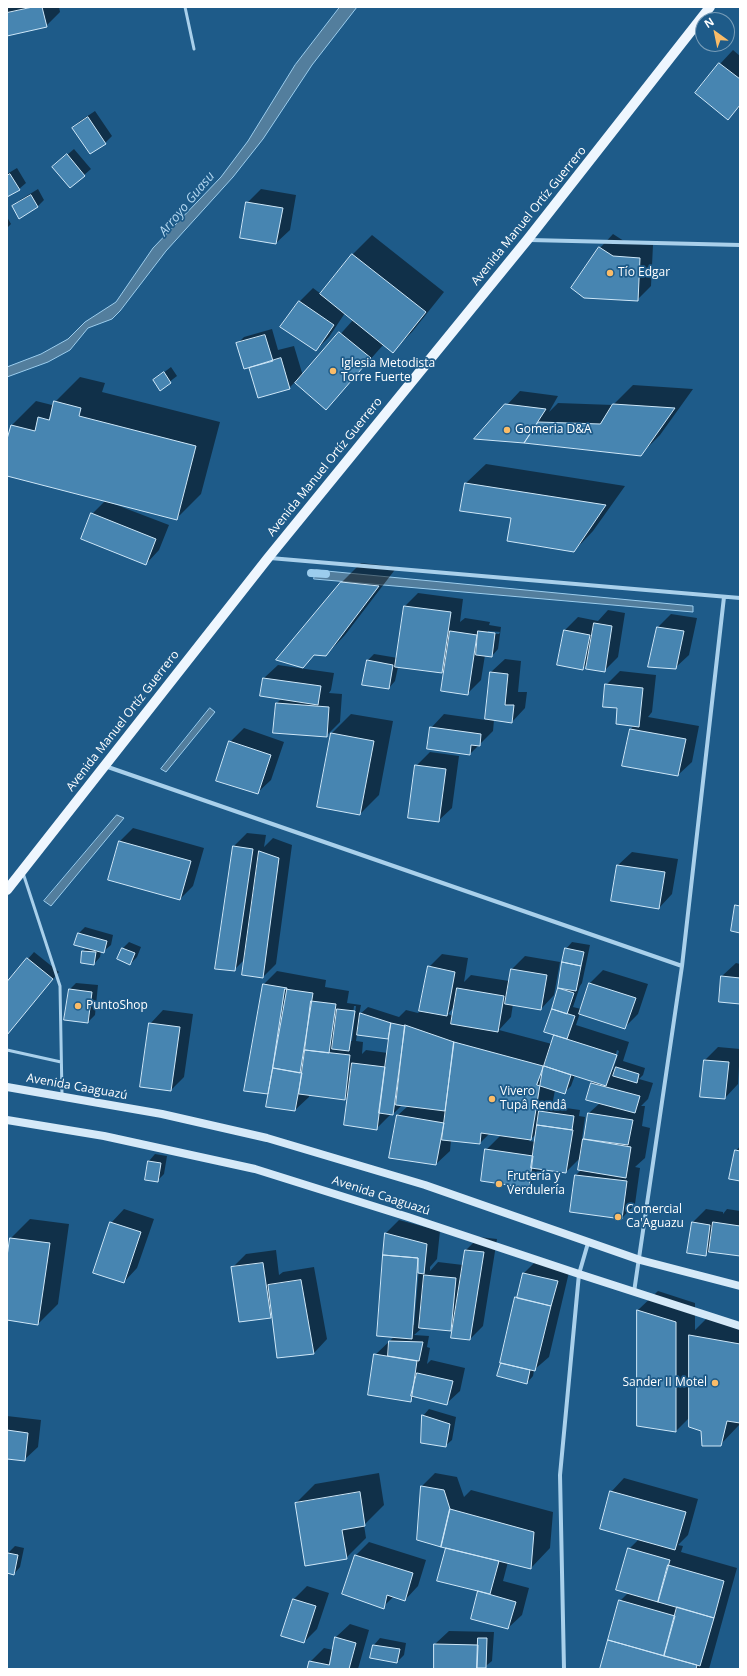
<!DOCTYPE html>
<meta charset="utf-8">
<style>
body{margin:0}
#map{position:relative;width:747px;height:1676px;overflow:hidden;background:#1e5b89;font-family:"Open Sans",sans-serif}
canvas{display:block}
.frame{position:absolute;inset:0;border:8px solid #fff;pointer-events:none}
.north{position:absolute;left:695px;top:12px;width:40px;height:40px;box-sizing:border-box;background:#1e5b89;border:1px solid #789db8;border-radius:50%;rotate:327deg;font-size:11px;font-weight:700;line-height:16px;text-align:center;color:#fff}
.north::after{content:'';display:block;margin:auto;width:14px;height:18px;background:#fabc68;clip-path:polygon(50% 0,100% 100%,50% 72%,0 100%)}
</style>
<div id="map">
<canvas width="747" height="1676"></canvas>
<div class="frame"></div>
<div class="north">N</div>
</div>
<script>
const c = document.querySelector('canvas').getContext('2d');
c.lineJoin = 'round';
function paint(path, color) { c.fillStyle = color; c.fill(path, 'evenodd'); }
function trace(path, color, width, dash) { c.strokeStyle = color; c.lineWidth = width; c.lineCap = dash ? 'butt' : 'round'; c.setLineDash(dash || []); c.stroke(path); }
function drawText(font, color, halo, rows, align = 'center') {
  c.font = font + ' "Open Sans",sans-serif'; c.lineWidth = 3.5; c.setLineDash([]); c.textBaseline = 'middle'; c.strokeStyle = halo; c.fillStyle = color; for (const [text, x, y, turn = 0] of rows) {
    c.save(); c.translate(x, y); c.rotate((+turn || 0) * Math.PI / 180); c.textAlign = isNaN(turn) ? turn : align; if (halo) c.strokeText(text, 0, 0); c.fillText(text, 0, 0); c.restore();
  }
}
const water = new Path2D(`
 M340,7h17l-45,58 -49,74 -30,38 -67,74 -46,60 -8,8 -24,9 -18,22 -22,12 -41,15v-10l34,-13 27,-15 17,-17 31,-20 37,-54 68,-71 27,-36 47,-76z
 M316,570l377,36v6l-379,-33z
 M210,708l5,4 -49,60 -5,-3z
 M117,815l7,3 -73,88 -7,-5z`);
paint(water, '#537e9d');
trace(water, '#9ccded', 1);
paint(new Path2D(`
 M7,7h52l1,5 -14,14 -39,9z
 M733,50l7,6v54l-2,-2 -10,10 -31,-25 23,-29z
 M95,111l17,25 -7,7 -15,10 -17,-25 7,-7z
 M74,149l17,20 -7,6 -31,-8z
 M17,168l9,15 -7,6 -12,7v-22z
 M38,189l6,11 -7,7h-24l7,-7z
 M261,189l35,6 -6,35 -14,13 -35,-6 6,-34z
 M7,217l4,7 -4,4z
 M613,234l14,9 26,2 -2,41 -14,14 -65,-12 28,-40z
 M372,235l72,57 -32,40 -19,19 -9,-7 -58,65 -26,-32 -11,11 -39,-20 3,-3 -15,-22 6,-6 28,-8 6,21 16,-4 9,30 50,-56 -8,-7 -16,24 -13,13 -17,-48 14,-14 8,6 32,-40z
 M171,367l6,9 -17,13 -6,-9z
 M80,377l25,6 -3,9 118,30 -19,72 -24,24 -62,-15 -1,1 55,21 -10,25 -13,14 -54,-50 14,-14 -99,-25v-32l5,-18 24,-24 16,4z
 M633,385l60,4 -33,46 -20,20 -164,-17 44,-47 38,5 -9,16 9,-9 55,2z
 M486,464l139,22 -32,45 -19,20 -62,-34 -46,-34z
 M361,563l36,4 -52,68 -19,20 -11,-1 -12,13 39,-85z
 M418,593l45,6 -3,23 5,-4 25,4 -1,3 12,2 -3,22 -6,7 -7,-1 -4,25 -14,14 -21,-25 -4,3 -44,-5 -3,14 -6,7 -22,-27 7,-7 24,4 7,-52zM488,631l12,1 -1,2 -11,-1z
 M608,610l17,3 -7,44 -14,14 -16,-8 -6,6 -17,-39 13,-13 20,4z
 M671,614l26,4 -8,37 -14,13 -18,-40z
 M505,659l16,2 -3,31h9l-2,16 -13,14 -18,-2 -1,11 -23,23 -39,-26 13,-14 42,6 5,-48z
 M278,665l56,8 -3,17 -2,3 13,1 -2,28 -14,14 -49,-33 5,-5 -20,-3 2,-17z
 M620,671l36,4 -4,37 -4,5 51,9 -7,36 -14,13 -47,-46 3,-4 -16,-18 -12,-22z
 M351,714l42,7 -14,74 -19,19 -28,-81z
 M244,728l40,14 -13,38 -14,13 -27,-51z
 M430,752l29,4 -7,52 -14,13 -22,-55z
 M133,828l71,20 -11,38 -13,13 -71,-20 11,-38z
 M247,833l19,2 -2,12 9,-9 19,7 -16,119 -13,13 -18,-18 -11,11v-124z
 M632,852l46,7 -6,35 -13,14 -41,-43z
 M85,927l28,8 -2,10 -7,6h-3l-1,6 -6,7 -12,-2 1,-11 4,-4 -9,-13z
 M129,942l12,5 -4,10 -7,7 -8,-15z
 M572,942l18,3 -8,38 -2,3 -7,21 8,2 9,-26 13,-13 45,14 -10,30 -13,13 -45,-14 -4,12 53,17 -6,19 22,7 -2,7 -4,4 14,4 -5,16 -7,7h4l-3,20 8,2 -5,30 -10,9 5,1 -5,36 -13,14 -46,-43 6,-6 -1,-12 -15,15 -24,-3v4l-14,14 -42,-37 15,-15 -11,-2 -10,10 -29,-3 -1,11 -14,13 -38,-49 10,-9 -6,-1 -9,9 -3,-1v2l-14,14 -27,-34 -4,4 -36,-5v3l-14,13 -28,-4 2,-12 -23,-4 18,-106 13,-13 49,9 -1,7 24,4 -2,12 14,2 -2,10 9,-8 31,10 7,-7 12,3 3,-3 8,-43 13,-13 26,4 -4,24 7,-7 38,6 3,-12 13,-13 35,6 -6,33 -13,14 -28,-5 -2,13 -12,13 53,14 3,-8 4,-47 7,-40zM354,1006h2l-4,35h-2zM454,1007l-1,9 -5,-2zM357,1034l31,4 3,-3 -3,18 -22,-3 -4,4 1,-12 -7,-1zM617,1050l2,1 -6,19h-2zM575,1075l19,6 -2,2 8,20 -11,10 -6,33h-2l4,-29 -6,-1 1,-6 -28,-4 3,-16 9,3 7,-7zM537,1133l-1,9 -7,-1z
 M34,952l25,20 -52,62v-51z
 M736,963l4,1v39l-18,-27z
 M76,983l22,2 -3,30 -7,7 -18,-33z
 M163,1010l30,4 -9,63 -13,13 -21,-66z
 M718,1047l22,2 -2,35 -13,14 -20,-38z
 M740,1146v34l-4,-29z
 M155,1154l12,2 -3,18 -7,7 -11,-1 3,-19z
 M124,1209l30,10 -17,49 -13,14 -13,-59z
 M706,1209l17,3v2l4,-5 13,2v44l-31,-4 -4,4 -12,-33z
 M30,1219l39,5 -11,80 -20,20 -31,-5v-55l4,-26z
 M399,1220l41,11 -3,28 -7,8v4l8,-9 25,3 3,-15 13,-13 18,2 -14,87 -13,13 -16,-12 -3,3 -29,-2 -8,7 15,1 -2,11 3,1 -3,16 4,-4 34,8 -5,23 -14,13 -31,-8 -5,5 -35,-46 20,-19 -17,-1 8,-102zM417,1268h2l-5,57h-2z
 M276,1250l3,25 4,-3 31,-5 13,72 -13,14 -36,4 -5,-43 -3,3 -38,-49 14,-14z
 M537,1260l33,8 -21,89 -15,13 -1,6 -6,7 -28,-7 25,-103z
 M658,1291l37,12v27l14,-14 31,6v102l-20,21 -18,-15 -12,-13 -14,14 -38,-6v-115z
 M429,1409l27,8 -4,23 -7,6 -22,-30z
 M7,1416l34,4 -3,27 -14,13 -17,-2z
 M379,1473l5,32 -20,20 2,13 -20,20 -50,-55 19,-19z
 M435,1473l22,4 7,20 7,-7 82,22 -3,36 -19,20 -23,-6 -5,19 26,7 -7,27 -14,13 -36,-9 7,-28 -32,-44 -29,-7 4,-54z
 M624,1478l74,21 -10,36 -10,10 5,1 -2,6 56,16 -28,101h-108l19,-68 8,-8 1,-44 10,-10 -28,-47z
 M369,1542l57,18 -8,26 -13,14 -11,-4 -11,11 -40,-13 13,-39z
 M15,1546l9,2 -4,19 -6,7 -7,-2 1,-19z
 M307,1586l22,7 -12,36 -13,13 -10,-43z
 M350,1624l19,6 -11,39h-50l2,-7 14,-14 9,2 3,-13z
 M449,1631l45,1 -2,29 -10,8h-47v-25z
 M380,1638l26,5 -2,12 -7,7 -25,-5 2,-12z`), '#0007');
trace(new Path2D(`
 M311,573l15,1`), '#9ccded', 8);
const building = new Path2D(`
 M33,7h9l5,20 -40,9v-23z
 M719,63l21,16v26l-12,15 -33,-27z
 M88,117l18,27 -16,10 -18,-26z
 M67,154l18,22 -15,12 -18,-21z
 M10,174l10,16 -13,7v-21z
 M31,195l7,12 -19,12 -7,-13z
 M246,202l37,6 -7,36 -36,-6z
 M599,247l14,9 27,2 -2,43 -54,-3 -13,-10z
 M352,254l74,58 -33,41 -73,-59z
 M299,301l35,24 -18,26 -36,-24z
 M339,332l32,26 -45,52 -31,-27z
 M265,335l8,26 -29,8 -8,-26z
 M281,358l9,31 -32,9 -9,-30z
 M164,372l7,11 -11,8 -7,-11z
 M54,401l27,7 -2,8 117,30 -19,74 -170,-44v-37l4,-14 24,6 3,-14 11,3z
 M505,404l41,5 -22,34 -50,-4z
 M613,404l62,4 -34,48 -117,-13 14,-21 62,2z
 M465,483l141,22 -32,47 -67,-11 4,-23 -51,-7z
 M91,513l65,26 -10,26 -65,-26z
 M341,582l38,4 -53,70 -12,-1 -11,13 -27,-8z
 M404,606l47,6 -9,61 -47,-6z
 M594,623l18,3 -7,46 -19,-3z
 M657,627l27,4 -8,38 -28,-2z
 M564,630l26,5 -7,35 -26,-5z
 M450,631l27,4 -9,60 -27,-4z
 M478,631l17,2 -3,24 -16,-2z
 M367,660l26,5 -4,24 -27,-4z
 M490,672l18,2 -3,31h9l-2,18 -27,-4z
 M263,678l58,8 -3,19 -58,-9z
 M605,684l38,4 -4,39 -23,-3 1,-16 -14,-1z
 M276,703l53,4 -2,30 -54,-4z
 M430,727l51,7 -1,12 -9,-1 -1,10 -43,-6z
 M630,729l56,10 -8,37 -56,-10z
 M331,733l43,8 -14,74 -43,-8z
 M229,741l42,14 -13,39 -42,-13z
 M415,765l31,4 -7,53 -31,-4z
 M119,841l72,20 -11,39 -72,-20z
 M233,846l20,3 -18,122 -20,-2z
 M259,851l20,7 -16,120 -21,-3z
 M617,865l48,7 -6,37 -48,-8z
 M735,905l5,1v27l-9,-2z
 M78,933l29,8 -3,12 -30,-8z
 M122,948l13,5 -5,12 -13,-6z
 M565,948l19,4 -3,14 -19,-4z
 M82,951l14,1 -2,13 -13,-2z
 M27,958l26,21 -46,56v-53z
 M562,962l19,4 -5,25 -18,-3z
 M428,966l27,6 -8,44 -28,-5z
 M511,969l36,6 -6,35 -36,-6z
 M721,976l19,2v26l-21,-2z
 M589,983l47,15 -11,31 -46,-15z
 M263,984l24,4 -19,106 -24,-3z
 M457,988l47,8 -6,36 -47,-8z
 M558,988l16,5 -7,21 -15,-5z
 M69,989l23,3 -4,31 -24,-3z
 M285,989l28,4 -13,80 -27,-5z
 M311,1001l25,3 -7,49 -24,-3z
 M337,1009l18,2 -6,40 -17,-2z
 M552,1009l23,7 -8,23 -23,-7z
 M360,1013l31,10 -3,16 -31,-4z
 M149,1023l31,4 -9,64 -31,-4z
 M391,1023l14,3 -12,89 -14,-2z
 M405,1025l49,17 -9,69 -49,-6z
 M554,1035l63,20 -11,31 -62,-20z
 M454,1042l89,24 -12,74 -50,-7 -1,11 -38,-4z
 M305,1050l45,5 -5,45 -46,-6z
 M704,1060l25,2 -4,37 -25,-2z
 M352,1063l33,4 -8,63 -33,-5z
 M544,1066l27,9 -6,19 -28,-9z
 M616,1067l23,7 -2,9 -24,-7z
 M273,1068l29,5 -7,38 -29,-4z
 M591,1083l49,13 -5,17 -49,-13z
 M539,1111l35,5 -2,14 -35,-5z
 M588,1113l45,7 -5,25 -44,-6z
 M397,1115l47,8 -8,42 -47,-7z
 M537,1125l36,5 -7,43 -35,-5z
 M583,1139l48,8 -5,31 -48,-8z
 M485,1149l48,7 -4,32 -48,-7z
 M735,1150l5,1v30l-11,-2z
 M148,1161l13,2 -3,19 -13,-2z
 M575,1175l52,6 -5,38 -52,-7z
 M110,1222l31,10 -17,51 -31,-10z
 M692,1222l18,3 -4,31 -19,-3z
 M713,1222l27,4v30l-31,-4z
 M385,1233l42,11 -3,30 -6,-1v-15l-35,-3z
 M10,1238l40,5 -12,82 -31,-5v-63z
 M465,1250l19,2 -14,88 -19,-2z
 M383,1255l35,3 -6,81 -35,-3z
 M263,1263l8,55 -32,4 -8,-55z
 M523,1273l35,8 -7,25 -34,-8z
 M424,1275l32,3 -5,53 -32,-3z
 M301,1280l13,74 -37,4 -9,-73z
 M515,1297l36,9 -16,65 -35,-8z
 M637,1310l39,12v110l-39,-6z
 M689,1335l51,9v79l-13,-2 -6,25h-19l-1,-15 -12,-4z
 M389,1341l34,1 -4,19 -31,-5z
 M374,1354l43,7 -6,41 -43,-7z
 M501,1363l29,7 -3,14 -30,-8z
 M417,1373l36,8 -6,24 -36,-9z
 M422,1415l28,9 -4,23 -25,-4z
 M7,1430l21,3 -3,28 -18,-2z
 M421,1486l23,4 6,19 -9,38 -24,-7z
 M610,1491l76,21 -11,38 -75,-21z
 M360,1492l5,34 -23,4 5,29 -42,7 -10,-63z
 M450,1509l84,23 -3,37 -90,-22z
 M446,1548l53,13 -9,33 -53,-13z
 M628,1548l42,12 -12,42 -42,-12z
 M8,1553l10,2 -4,20 -7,-2z
 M355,1555l58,18 -8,28 -18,-6 -3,14 -42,-15z
 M668,1565l56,16 -10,37 -56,-16z
 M478,1591l38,11 -8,27 -37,-10z
 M293,1599l23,7 -12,37 -23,-7z
 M619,1600l56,16 -11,40 -56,-16z
 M677,1607l37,11 -14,48 -36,-10z
 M335,1637l21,6 -7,26h-42l2,-8 20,4z
 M478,1638h9l-1,30h-9z
 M608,1640l89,25 -1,4h-96z
 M434,1644l44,1 -1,24h-43z
 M373,1645l27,4 -3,14 -27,-5z`);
paint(building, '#4785b1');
trace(building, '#cee7f8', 1);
trace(new Path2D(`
 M185,7l9,42
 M23,873l37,113 2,109
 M7,1050l54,12`), '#a9d0eb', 3);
trace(new Path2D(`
 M530,240l210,5
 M270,558l470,40
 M105,766l577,200
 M634,1292l48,-326 42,-369
 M564,1669l-4,-194 19,-201 9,-31`), '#a9d0eb', 4);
trace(new Path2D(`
 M7,1087l155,27 105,24 158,47 215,75 100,26
 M7,1120l97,16 151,33 153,48 171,57 161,52`), '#d5e9f8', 8);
trace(new Path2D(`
 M7,890l261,-332 260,-319 182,-232`), '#eef6fe', 10);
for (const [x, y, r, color] of [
 [610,273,4,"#fabc68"],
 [333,371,4,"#fabc68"],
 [507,430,4,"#fabc68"],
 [78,1006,4,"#fabc68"],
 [492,1099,4,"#fabc68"],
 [499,1184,4,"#fabc68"],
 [618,1217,4,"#fabc68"],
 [715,1383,4,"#fabc68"]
]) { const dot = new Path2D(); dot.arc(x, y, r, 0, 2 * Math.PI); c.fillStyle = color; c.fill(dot); trace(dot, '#1e5b89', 1.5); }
drawText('12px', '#fff', '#1e5b89', [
 ["Avenida Manuel Ortíz Guerrero",529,216,-51],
 ["Avenida Manuel Ortíz Guerrero",325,467,-51],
 ["Avenida Manuel Ortíz Guerrero",123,721,-52],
 ["Avenida Caaguazú",77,1087,10],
 ["Avenida Caaguazú",381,1196,18]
]);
drawText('12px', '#fff', '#1e5b89', [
 ["Tío Edgar",618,273],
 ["Iglesia Metodista",341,364],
 ["Torre Fuerte",341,378],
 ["Gomeria D&A",515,430],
 ["PuntoShop",86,1006],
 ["Vivero",500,1092],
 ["Tupâ Rendâ",500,1106],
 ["Frutería y",507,1177],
 ["Verdulería",507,1191],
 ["Comercial",626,1210],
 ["Ca'Aguazu",626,1224],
 ["Sander II Motel",707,1383,"right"]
], 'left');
drawText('italic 13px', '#b5d9f2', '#1e5b89', [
 ["Arroyo Guasu",187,204,-50]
]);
</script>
